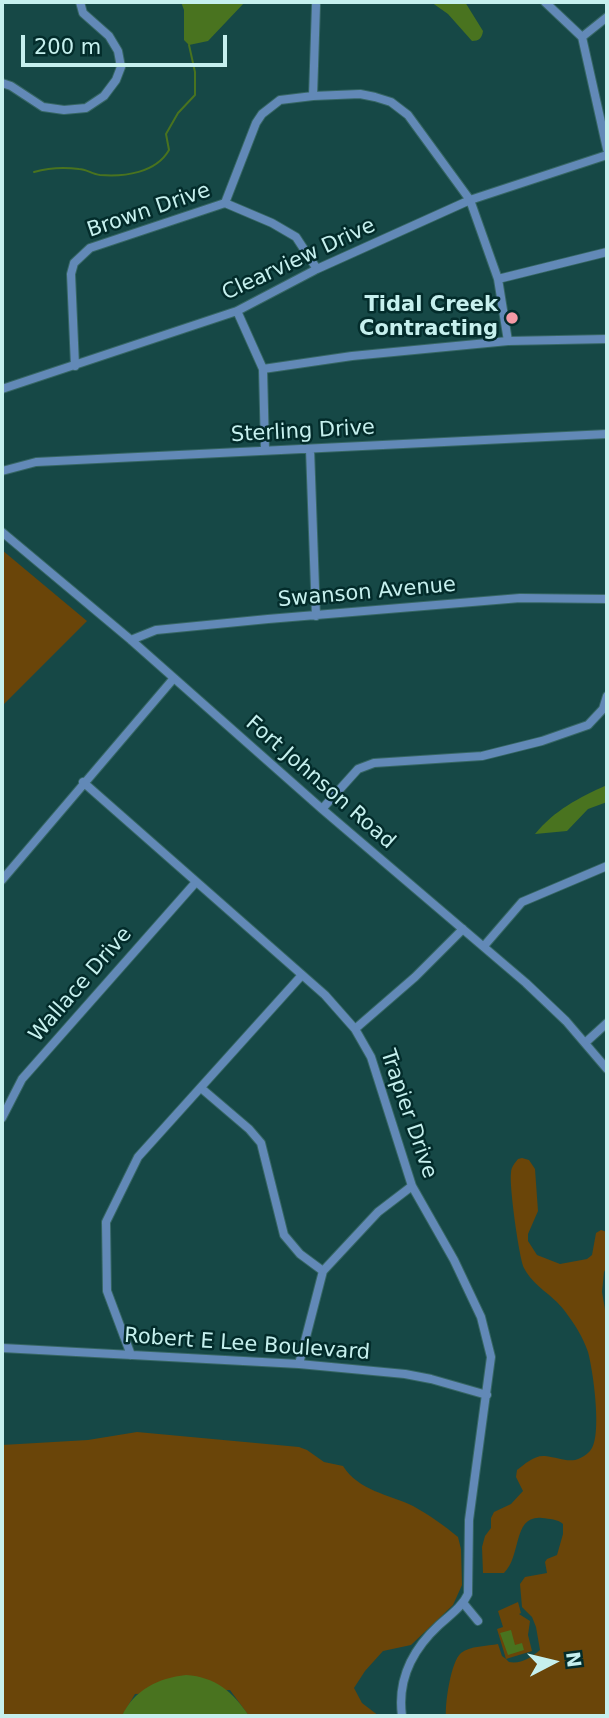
<!DOCTYPE html>
<style>
body{margin:0}
#map{position:relative;width:609px;height:1718px;overflow:hidden;background:#164846;font-family:"DejaVu Sans",sans-serif}
canvas{display:block}
.frame{position:absolute;inset:0;border:4px solid #c6f0ee;pointer-events:none}
.north{position:absolute;left:518px;top:1627px;width:70px;height:70px;-webkit-text-stroke:5px #032c2b;paint-order:stroke;rotate:83deg;font-size:19px;font-weight:700;line-height:28px;text-align:center;color:#c6f0ee}
.north::after{content:'';display:block;margin:auto;width:24px;height:32px;background:#c6f0ee;clip-path:polygon(50% 0,100% 100%,50% 72%,0 100%)}
.scale{position:absolute;left:21px;top:35px;width:206px;height:32px;box-sizing:border-box;border:4px solid #c6f0ee;border-top:0;padding-left:9px;font-size:21px;line-height:24px;white-space:nowrap;color:#c6f0ee;-webkit-text-stroke:5px #032c2b;paint-order:stroke}
</style>
<div id="map">
<canvas width="609" height="1718"></canvas>
<div class="frame"></div>
<div class="north">N</div>
<div class="scale">200 m</div>
</div>
<script>
const c = document.querySelector('canvas').getContext('2d');
c.lineJoin = 'round';
function paint(path, color) { c.fillStyle = color; c.fill(path, 'evenodd'); }
function trace(path, color, width, dash) { c.strokeStyle = color; c.lineWidth = width; c.lineCap = dash ? 'butt' : 'round'; c.setLineDash(dash || []); c.stroke(path); }
function drawText(font, color, halo, rows, align = 'center') {
  c.font = font + ' "DejaVu Sans",sans-serif'; c.lineWidth = 5; c.setLineDash([]); c.textBaseline = 'middle'; c.strokeStyle = halo; c.fillStyle = color; for (const [text, x, y, turn = 0] of rows) {
    c.save(); c.translate(x, y); c.rotate((+turn || 0) * Math.PI / 180); c.textAlign = isNaN(turn) ? turn : align; if (halo) c.strokeText(text, 0, 0); c.fillText(text, 0, 0); c.restore();
  }
}
paint(new Path2D(`
 M2,550l85,71 -85,85z
 M522,1158l7,2 6,9 3,42 -10,23v7l9,14 23,9 27,-5 5,-4 4,-22 5,-3 6,2v34l-3,6 -2,20 5,29v395h-161c-1,-13 5,-55 15,-63 8,-7 27,-7 37,-9l4,12 4,3 -9,-30 6,-2 -5,-16 20,-9 3,11 -2,1 11,7 -2,14 4,16 -26,8 3,3c12,2 22,-4 31,-12l-4,-23 -4,-10 -10,-10 -2,-23 5,-7 22,-4 -2,-11 2,-3 10,-4 6,-21v-10c-6,-5 -13,-5 -21,-6 -30,-3 -20,38 -38,55h-21l-1,-26 3,-11 6,-8v-10l3,-6 17,-8 12,-13 -7,-14 1,-7c8,-6 17,-15 28,-14 18,2 29,11 45,-5 13,-13 3,-81 -2,-99 -5,-15 -14,-29 -24,-42 -11,-15 -31,-24 -40,-42 -5,-11 -15,-83 -13,-95 0,-6 4,-10 7,-14z
 M137,1432l162,15 8,3 17,12 19,4c16,25 45,28 70,40 16,9 32,20 45,31l3,12 1,36 -9,20 -42,40 -28,6 -18,20 -11,17 8,15 17,13h-130l-19,-26 -95,4 -13,22h-120v-271l86,-5z`), '#6a4509');
paint(new Path2D(`
 M181,2h64l-37,39 -19,4 -5,-5v-30z
 M431,2h34l18,29c-1,7 -4,10 -11,10l-24,-27z
 M607,785v17l-19,7 -21,22 -32,3c20,-24 43,-36 72,-49z
 M511,1630l4,15 7,-2 2,7 -16,5 -8,-22z
 M186,1675c30,2 47,17 63,41h-127c12,-26 36,-38 64,-41z`), '#49731f');
trace(new Path2D(`
 M34,172c14,-4 30,-5 45,-3 7,0 13,5 21,6 24,2 56,-2 69,-25l-3,-16 12,-21 17,-18v-23l-6,-27`), '#49731f', 2);
const minor = new Path2D(`
 M545,2l37,35 25,112
 M582,37l25,-20
 M2,83l9,3 32,21 21,3 22,-2 18,-12 12,-16 5,-13 -3,-16 -9,-15 -26,-23 -3,-11
 M313,96l3,-91
 M225,203l31,-80 6,-9 18,-14 33,-4 47,-2 15,3 16,5 17,13 62,85 28,79 10,62
 M498,279l109,-27
 M237,311l26,58 2,81
 M75,366l-4,-92 3,-11 16,-15 135,-45 47,20 24,14 21,32
 M263,369l89,-13 156,-15 99,-2
 M2,389l235,-78 80,-42 153,-69 137,-45
 M310,449l6,167
 M2,471l34,-9 571,-28
 M2,532l129,108 191,169 204,174 40,38 41,48
 M131,640l25,-10 112,-11 252,-21 87,1
 M83,782l242,213 30,34 16,28 41,129 42,74 27,57 10,40 -22,163 -1,74c-6,13 -18,21 -29,31 -27,25 -42,54 -37,91
 M322,809l36,-40 16,-6 108,-7 60,-15 46,-16 15,-16 4,-13
 M2,880l172,-202
 M484,946l38,-44 85,-36
 M355,1029l60,-52 48,-48
 M585,1043l22,-20
 M201,1088l48,41 12,14 23,92 16,19 23,17
 M2,1118l20,-39 174,-197
 M2,1348l297,16 106,10 26,5 56,16
 M131,1355l-24,-64 -1,-69 32,-65 164,-182
 M299,1364l24,-93 55,-59 34,-26
 M464,1604l14,17`);
trace(minor, '#366664', 10);
trace(minor, '#6289b7', 8);
for (const [x, y, r, color] of [
 [512,318,7,"#f49aa5"]
]) { const dot = new Path2D(); dot.arc(x, y, r, 0, 2 * Math.PI); c.fillStyle = color; c.fill(dot); trace(dot, '#032c2b', 2.5); }
drawText('21px', '#c6f0ee', '#032c2b', [
 ["Brown Drive",149,211,-19],
 ["Clearview Drive",299,260,-25],
 ["Sterling Drive",303,432,-3],
 ["Swanson Avenue",367,593,-5],
 ["Fort Johnson Road",320,783,41],
 ["Wallace Drive",81,985,-49],
 ["Trapier Drive",408,1114,71],
 ["Robert E Lee Boulevard",247,1345,4]
]);
drawText('bold 21px', '#c6f0ee', '#032c2b', [
 ["Tidal Creek",498,306],
 ["Contracting",498,330]
], 'right');
</script>
